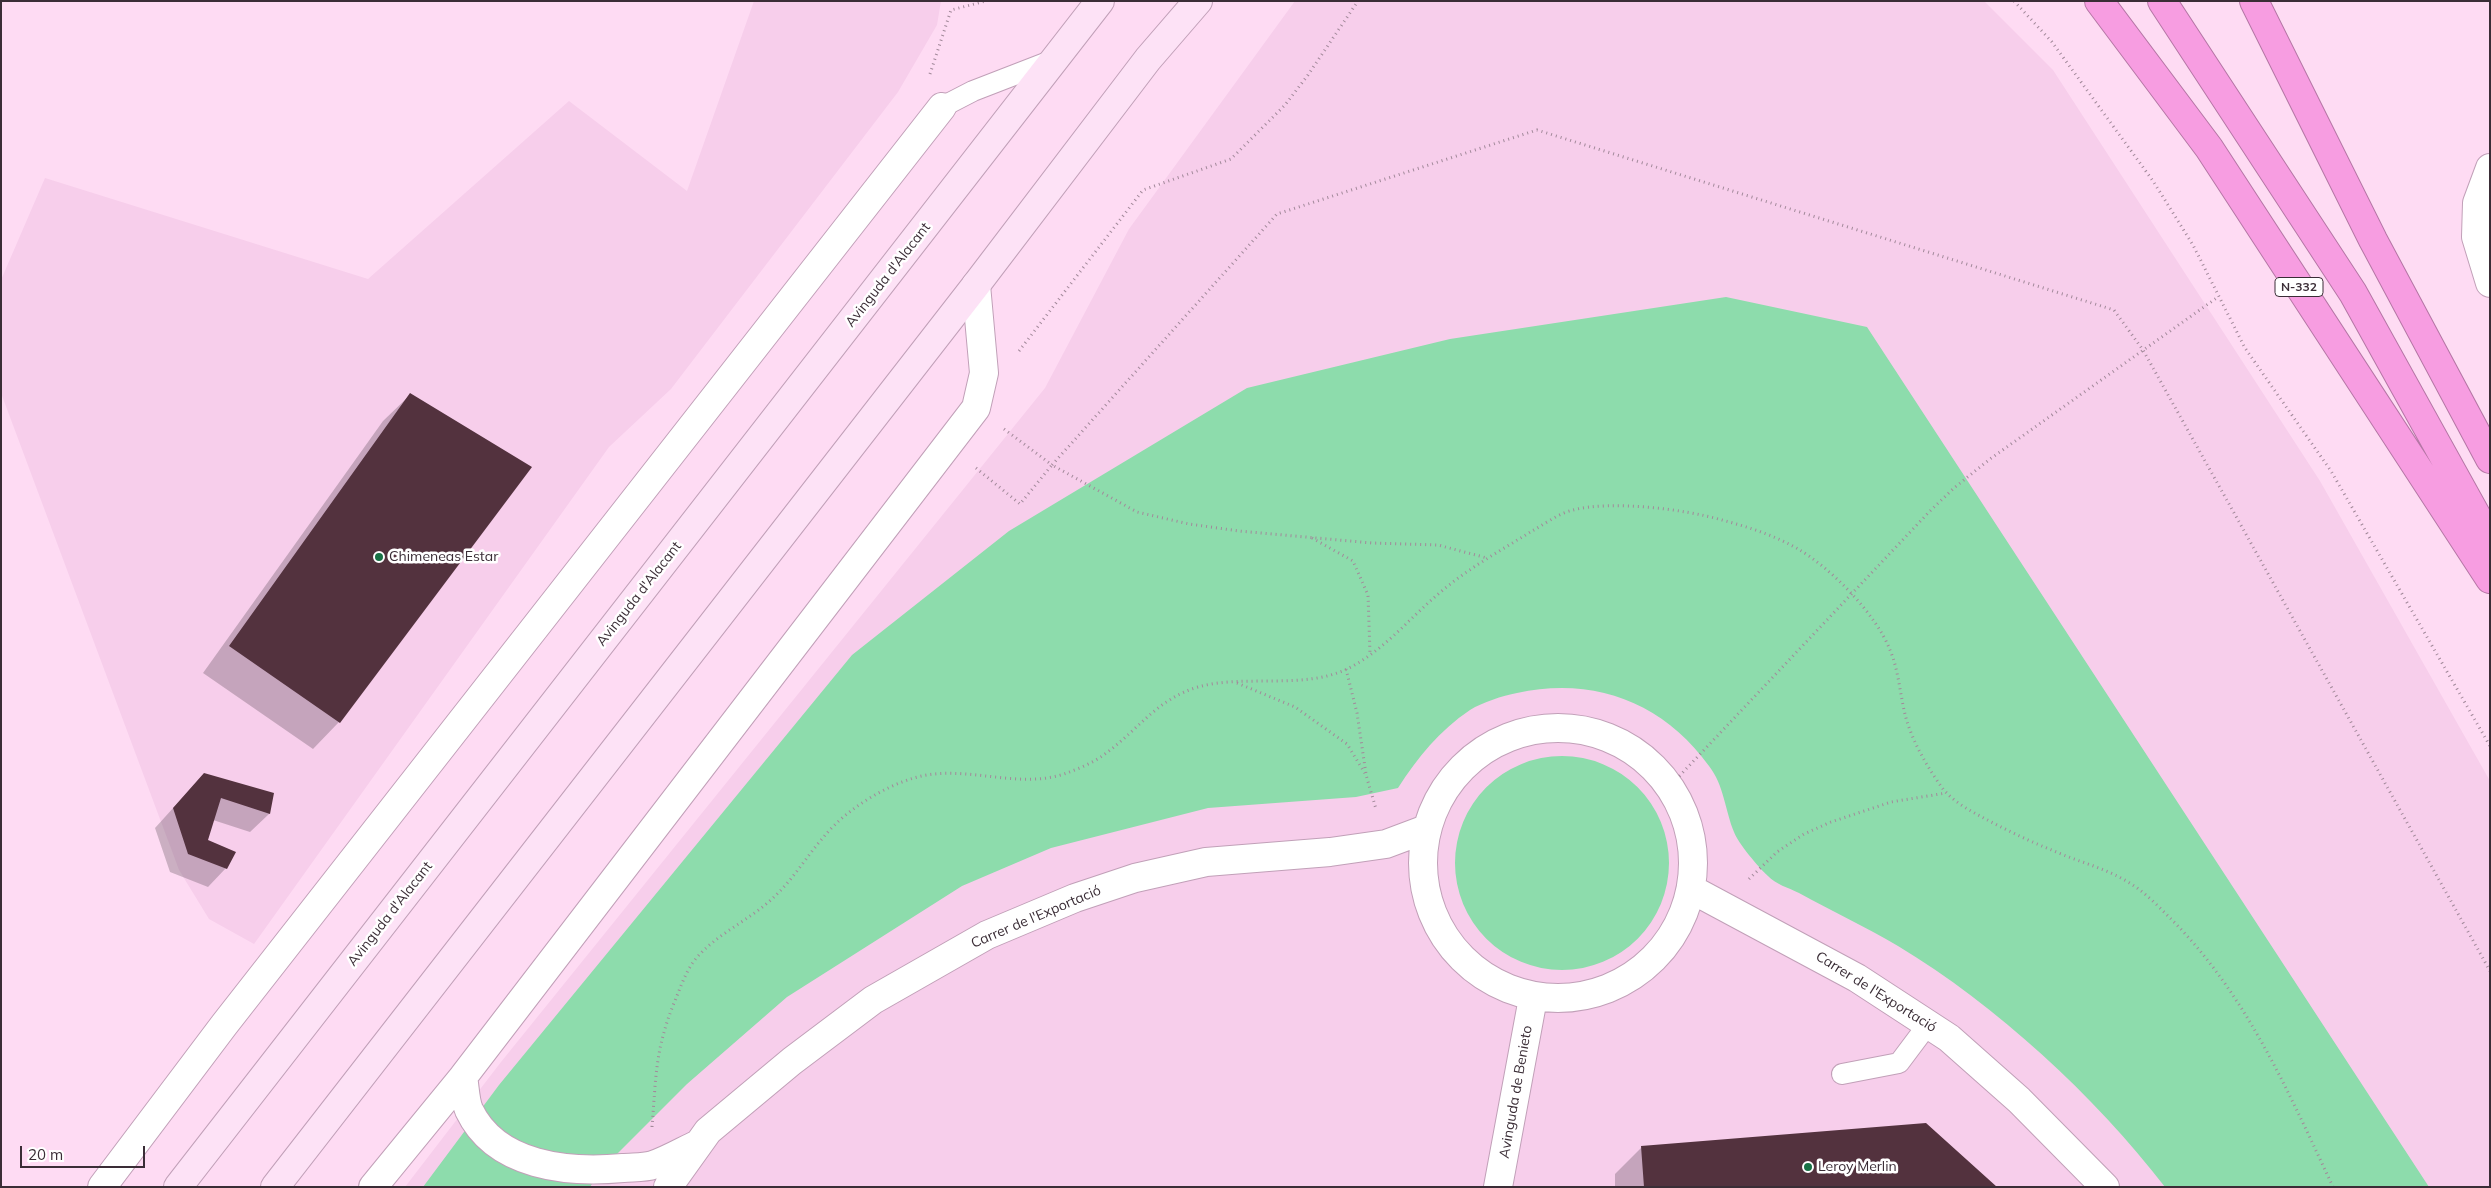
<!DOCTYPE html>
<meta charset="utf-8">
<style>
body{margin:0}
#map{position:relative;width:2491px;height:1188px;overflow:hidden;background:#fedbf3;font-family:Mulish,sans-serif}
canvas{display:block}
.frame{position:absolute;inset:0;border:2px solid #3a2d36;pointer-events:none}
.scale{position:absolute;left:20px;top:1146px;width:125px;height:22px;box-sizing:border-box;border:2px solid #3a2d36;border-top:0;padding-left:6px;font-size:15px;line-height:18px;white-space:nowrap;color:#3a2d36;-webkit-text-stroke:4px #fff;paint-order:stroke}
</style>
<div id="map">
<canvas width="2491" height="1188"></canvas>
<div class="frame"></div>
<div class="scale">20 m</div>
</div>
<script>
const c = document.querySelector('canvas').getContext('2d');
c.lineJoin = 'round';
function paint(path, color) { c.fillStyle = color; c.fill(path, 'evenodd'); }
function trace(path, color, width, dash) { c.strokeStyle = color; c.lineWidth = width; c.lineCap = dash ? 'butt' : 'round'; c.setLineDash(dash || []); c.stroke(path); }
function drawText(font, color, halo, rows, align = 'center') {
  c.font = font + ' Mulish,sans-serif'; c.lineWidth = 5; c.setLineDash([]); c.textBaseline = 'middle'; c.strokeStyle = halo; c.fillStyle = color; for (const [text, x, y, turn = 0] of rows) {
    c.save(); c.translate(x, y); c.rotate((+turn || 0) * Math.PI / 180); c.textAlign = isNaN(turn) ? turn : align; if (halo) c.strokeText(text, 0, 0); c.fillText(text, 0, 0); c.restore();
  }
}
paint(new Path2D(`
 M754,1h187l-4,24 -39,67 -227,297 -62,58 -355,497 -45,-25 -30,-49 -178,-477v-113l44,-102 323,101 201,-178 118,90z
 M1295,1h689l69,69 267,411 170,300v406h-2085l96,-125 544,-674 84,-159z`), '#f7ceeb');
paint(new Path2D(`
 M1726,297l141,30 562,860h-264c-70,-91 -169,-182 -267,-241 -32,-19 -66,-35 -99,-53 -10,-5 -24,-9 -31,-17 -9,-8 -30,-33 -34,-44 -9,-22 -10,-47 -25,-66 -46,-64 -116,-90 -192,-73 -15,3 -34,9 -47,17 -31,21 -52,47 -72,78l-42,9 -148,11 -157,40 -89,38 -175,111 -100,87 -86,86 -11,17h-167l76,-102 353,-430 157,-124 238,-143 203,-49z
 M1455 863a107 107 0 1 1 214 0a107 107 0 1 1-214 0Z`), '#8ddcac');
paint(new Path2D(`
 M410,395l-71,327 -26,27 -110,-76 180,-252z
 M204,774l69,20 -4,20 -19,18 -37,-12 -7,21 20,27 -18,19 -38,-15 -15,-44z
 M1641,1148l355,39h-381v-13z`), '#0003');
paint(new Path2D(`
 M410,393l122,74 -192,256 -111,-77z
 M204,773l70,20 -4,21 -49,-16 -13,42 28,12 -9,17 -39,-15 -15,-46z
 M1926,1123l71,64h-353l-3,-41z`), '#53323e');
const lane = new Path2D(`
 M942,107l31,-16 80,-31
 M1842,1074l57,-11 30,-40`);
const street = new Path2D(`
 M2490,168l-13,35 -1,34 14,46
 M1423 863a135 135 0 1 1 270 0a135 135 0 1 1-270 0Z
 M1691,889l166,89 92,60 70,62 86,87
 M463,1077c2,10 2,24 6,33 27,57 100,63 154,58 9,-1 21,0 30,-3 15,-5 30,-14 45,-21
 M102,1187l122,-162 718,-918
 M373,1187l90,-110 513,-669 8,-35 -8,-88
 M668,1187l40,-56 84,-70 81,-61 114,-65 88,-37 60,-20 71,-16 124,-10 56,-8 40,-15
 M1498,1187l35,-189`);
const secondary = new Path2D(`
 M178,1187l922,-1186
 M275,1187l701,-902 172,-226 50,-58`);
const highway = new Path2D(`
 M2099,1l110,147 281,431
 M2162,1l191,292 137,247
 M2254,1l119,239 117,219`);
trace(lane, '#c1a0b8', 22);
trace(street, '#c1a0b8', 30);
trace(secondary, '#c1a0b8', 30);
trace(highway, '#b576a5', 30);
trace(new Path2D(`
 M2014,1l38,41 101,139 40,64 52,103 86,123 159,275
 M930,74l21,-64 35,-9
 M1019,351l124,-161 88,-31 54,-54 23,-30 50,-74
 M1004,429l48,36 225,-251 260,-84 577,180 29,40 347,621
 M976,468l44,36 32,-39 85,47 52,12 50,7 133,12 66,2 49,13
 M1312,538l41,23 15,34 2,59
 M1346,669l11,44 9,61
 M1237,683l58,24 52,37 19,31 10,34
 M1669,787l261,-276 24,-23 36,-29 228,-162
 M1749,879l28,-27 27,-18 27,-12 60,-20 55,-9
 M652,1127c4,-49 3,-77 22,-124 6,-14 11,-30 20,-42 21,-27 57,-41 81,-65 20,-19 34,-43 52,-63 21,-24 56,-46 87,-55 49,-15 102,12 150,-4 14,-5 29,-11 41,-20 33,-24 52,-55 93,-67 46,-13 105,3 149,-18 35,-17 60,-48 89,-73 29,-26 64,-45 96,-65 13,-7 27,-18 41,-21 38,-10 111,-1 149,10 26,7 52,15 76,29 33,19 78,65 92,101 9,21 10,46 16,68 7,25 22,50 37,71 10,12 24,20 37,27 24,13 49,25 74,35 25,11 51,17 74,31 17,10 31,25 44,38 74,74 117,173 161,267`), '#a2899a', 3, [1, 4]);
trace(lane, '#fff', 20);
trace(street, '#fff', 28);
trace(secondary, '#fde2f6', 28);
trace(highway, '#f79de1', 28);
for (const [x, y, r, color] of [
 [379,557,5,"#177145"],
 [1808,1167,5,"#177145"]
]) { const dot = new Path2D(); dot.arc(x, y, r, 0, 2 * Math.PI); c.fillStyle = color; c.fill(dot); trace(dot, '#fff', 2); }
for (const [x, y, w] of [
 [2299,287,48]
]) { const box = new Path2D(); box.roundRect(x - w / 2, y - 9.5, w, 19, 4); c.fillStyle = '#fff'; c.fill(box); trace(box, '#3a2d36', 1); }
drawText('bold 12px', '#3a2d36', null, [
 ["N-332",2299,287]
]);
drawText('14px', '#3a2d36', '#fff', [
 ["Avinguda d'Alacant",888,275,-52],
 ["Avinguda d'Alacant",639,594,-52],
 ["Avinguda d'Alacant",390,914,-52],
 ["Carrer de l'Exportació",1036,917,-23],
 ["Carrer de l'Exportació",1876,992,32],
 ["Avinguda de Benieto",1516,1092,-80]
]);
drawText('14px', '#3a2d36', '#fff', [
 ["Chimeneas Estar",389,557],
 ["Leroy Merlin",1818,1167]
], 'left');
</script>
